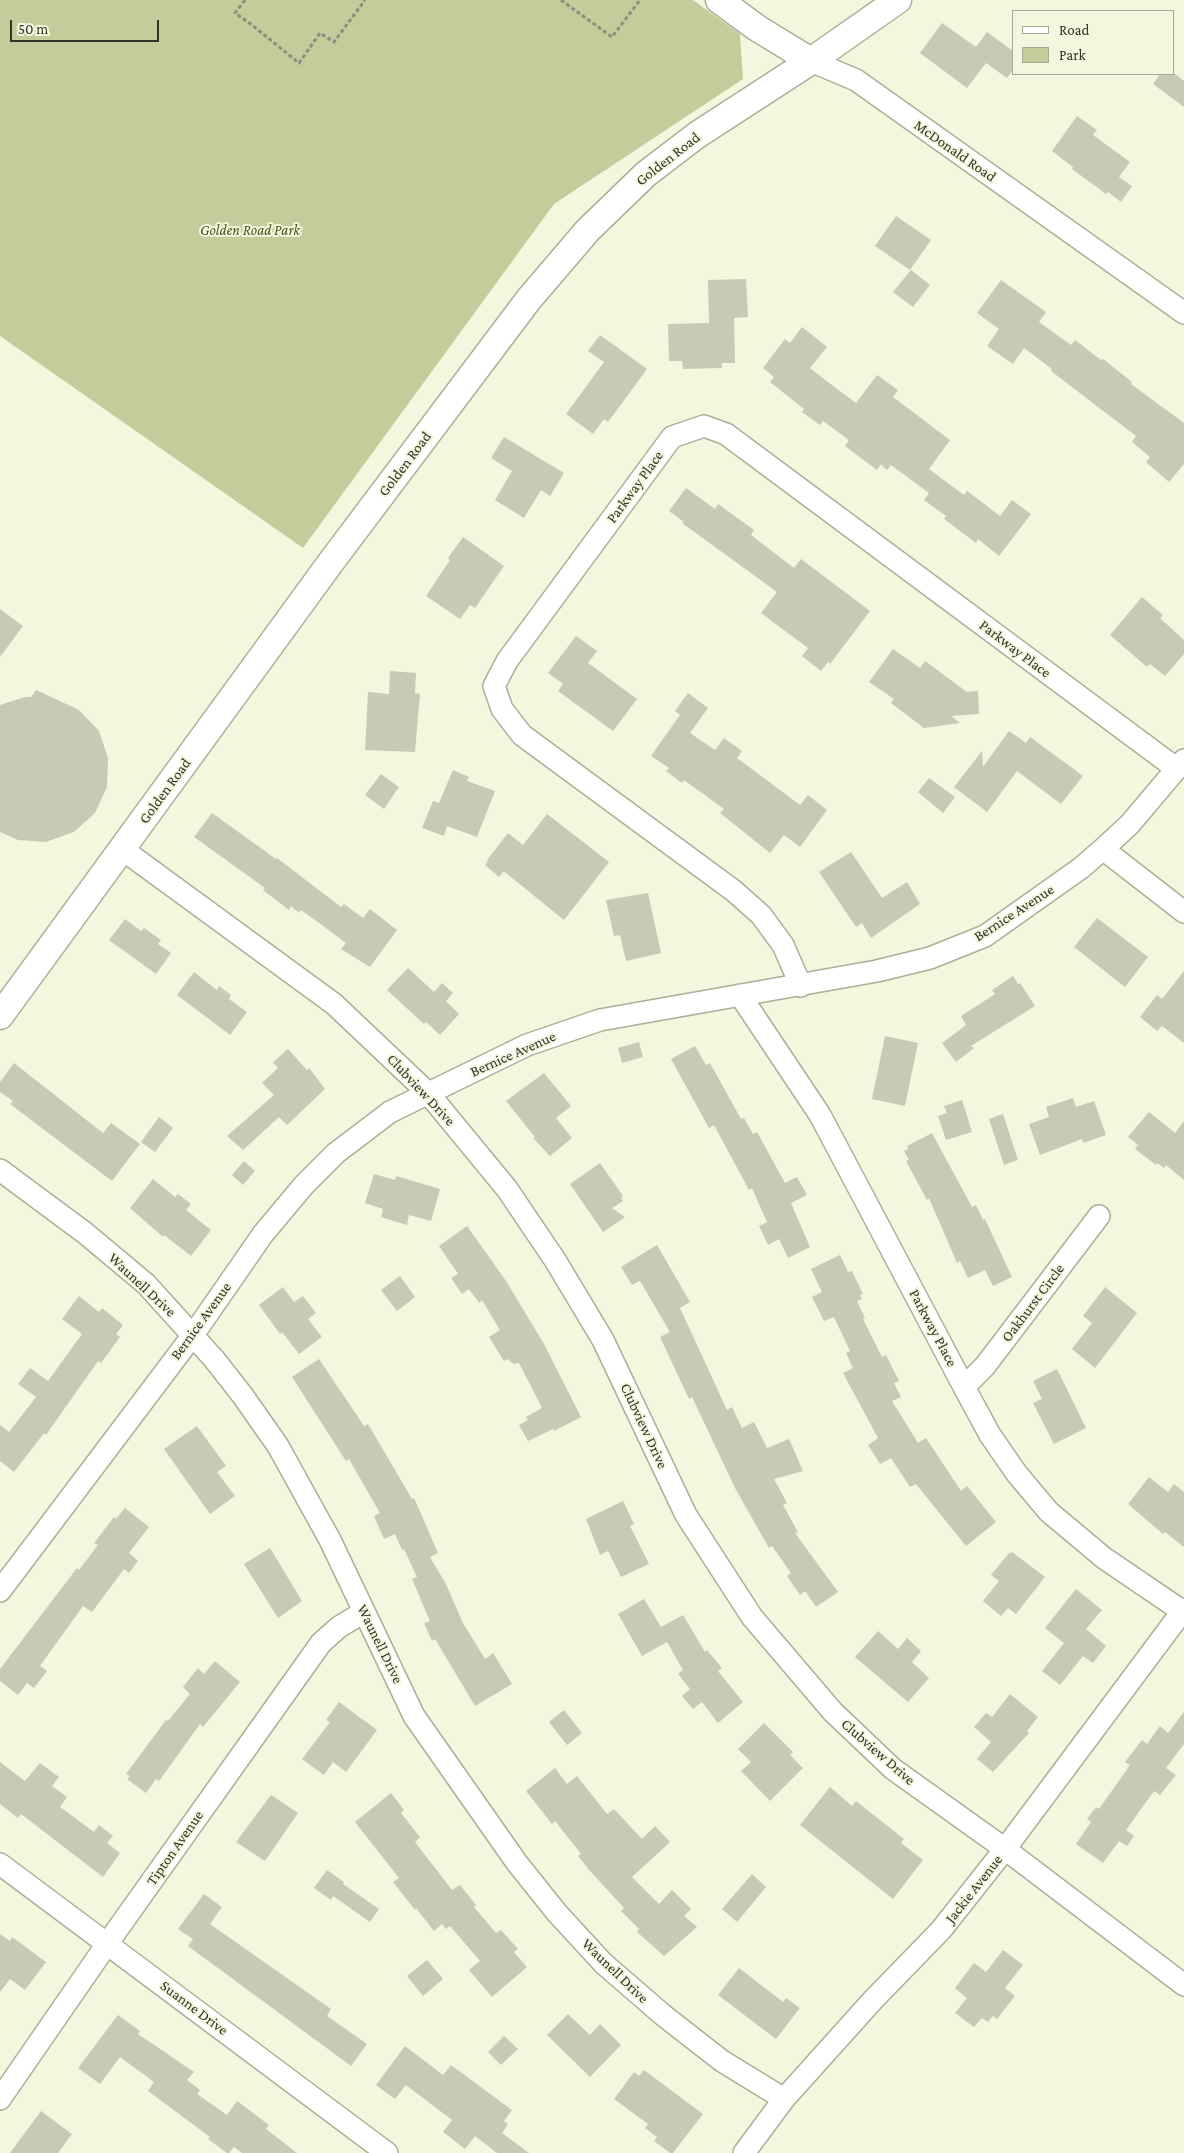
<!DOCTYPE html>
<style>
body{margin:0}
#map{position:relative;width:1184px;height:2153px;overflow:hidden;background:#f2f7de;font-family:"Crimson Pro",serif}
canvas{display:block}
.legend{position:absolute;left:1012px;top:10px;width:162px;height:65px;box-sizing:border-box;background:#f2f7de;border:1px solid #a5a996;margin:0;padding:6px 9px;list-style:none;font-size:15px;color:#32342b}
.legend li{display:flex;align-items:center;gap:10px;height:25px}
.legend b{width:25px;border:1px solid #a5a996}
.scale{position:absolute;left:10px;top:20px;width:149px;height:22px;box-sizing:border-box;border:2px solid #32342b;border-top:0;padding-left:6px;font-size:15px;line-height:18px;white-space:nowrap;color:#32342b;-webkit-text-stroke:4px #f2f7de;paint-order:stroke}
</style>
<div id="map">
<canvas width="1184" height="2153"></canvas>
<ul class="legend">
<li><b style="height:6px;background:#fff"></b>Road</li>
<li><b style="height:14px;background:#c3cd9c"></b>Park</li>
</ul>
<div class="scale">50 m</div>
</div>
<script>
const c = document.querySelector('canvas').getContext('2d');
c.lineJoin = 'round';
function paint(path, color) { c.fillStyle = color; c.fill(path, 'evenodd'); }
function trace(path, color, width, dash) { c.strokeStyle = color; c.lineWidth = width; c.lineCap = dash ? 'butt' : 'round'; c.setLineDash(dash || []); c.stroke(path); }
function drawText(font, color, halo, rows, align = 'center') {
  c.font = font + ' "Crimson Pro",serif'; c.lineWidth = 4; c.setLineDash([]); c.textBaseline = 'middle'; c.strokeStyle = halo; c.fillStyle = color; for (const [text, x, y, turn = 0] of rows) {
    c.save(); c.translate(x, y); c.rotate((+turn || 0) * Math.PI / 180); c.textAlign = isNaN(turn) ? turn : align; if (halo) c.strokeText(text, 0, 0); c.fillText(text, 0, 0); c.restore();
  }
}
paint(new Path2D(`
 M0,0h693l47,34 3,45 -189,125 -251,344 -303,-212z`), '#c3cd9c');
paint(new Path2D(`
 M942,23l34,24 11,-15 26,19v19l-6,8 -21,-15 -19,25 -47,-35z
 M1160,74h15l9,7v26l-31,-23z
 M1077,116l20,14 -4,5 37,27 -11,15 13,9 -11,16 -13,-10 -2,2 -34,-25 1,-2 -21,-16z
 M896,216l35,24 -21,30 -35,-24z
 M911,270l19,15 -17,22 -20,-15z
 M746,279l2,38 -14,1 1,45h-13v5l-39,1 -1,-8h-13l-1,-37 41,-1 -1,-43z
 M1001,280l45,32 -7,10 32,23 4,-5 26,20 2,-1 29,23 -1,2 53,39v41l-15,18 -23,-20 4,-5 -18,-15 4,-6 -85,-65 1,-2 -28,-21 -11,16 -26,-18 12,-17 -22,-16z
 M802,327l25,20 -17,21 27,21 19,14 21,-28 21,15 -5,7 57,43 -21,29 35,26 3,-4 33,25 12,-16 19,14 -32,42 -21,-17 -2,4 -32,-24 2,-3 -22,-16 5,-7 -38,-28 -4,5 -6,-6 -4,6 -32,-24 4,-6 -26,-19 -3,4 -18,-13 2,-3 -34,-27 4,-5 -11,-9 22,-29 5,4z
 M600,335l47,34 -39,53 -4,-3 -11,15 -27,-20 38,-52 -16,-11z
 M504,437l60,36 -14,23 -9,-6 -17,28 -29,-18 17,-29 -21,-13z
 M686,488l29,21 3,-5 36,26 -3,5 43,33 7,-9 69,52 -40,53 -2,-2 -7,9 -19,-15 6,-8 -47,-35 16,-21 -95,-69 2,-1 -15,-11z
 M463,537l41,29 -29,42 -5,-3 -10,14 -34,-23 24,-36 -2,-2z
 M1142,597l21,18 -3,3 24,22v14l-19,22 -15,-12 -3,3 -37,-32z
 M0,609l23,17 -23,31z
 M576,636l21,15 -9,12 49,36 -24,32 -55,-40 5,-7 -15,-11z
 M893,649l27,19 5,-7 42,31 11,-1 1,23 -28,2 9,7 -36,5 -33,-25 3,-4 -25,-17z
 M390,671l26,2 -1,20 5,1 -5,58 -50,-2 3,-58 21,2z
 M36,690l43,20 20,21 9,27 -1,29 -12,26 -21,19 -28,10 -28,-2 -18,-8v-127l25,-8h6z
 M688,693l20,15 -18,25 25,17 9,-12 18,13 -5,7 63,47 8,-10 19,15 -27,37 -16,-12 -14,18 -50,-40 4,-4 -40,-29 -2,3 -16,-12 3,-3 -18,-12 29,-41 -5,-4z
 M1009,731l17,12 4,-6 53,39 -22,28 -44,-33 -30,41 -33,-25 28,-36 1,16z
 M453,770l16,7 -2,4 28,10 -18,46 -30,-11 -3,10 -22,-8 11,-27 6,2z
 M381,774l18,13 -15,22 -19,-14z
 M929,778l26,19 -12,16 -25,-21z
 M212,813l64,46 1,-1 64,49 3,-3 19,14 7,-9 27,21 -27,37 -29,-18 5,-6 -31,-23 -14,-10 -2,3 -8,-7 -2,4 -26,-20 2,-2 -71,-51z
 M547,814l62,48 -45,58 -58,-47 -3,-1 -4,5 -14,-12 3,-4 -1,-1 21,-27 15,12z
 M851,852l31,46 25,-16 13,22 -49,34 -9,-15 -6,4 -37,-55z
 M648,893l13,60 -35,8 -6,-26 -6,1 -8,-36z
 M1097,918l51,39 -23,30 -51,-40z
 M125,919l16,12 3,-3 17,12 -3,4 13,9 -15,21 -47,-34z
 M408,968l26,24 8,-9 11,10 -7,8 13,13 -19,21 -14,-13 -2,2 -37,-34z
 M1184,971v72l-22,-17 -5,5 -17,-14 17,-22 5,4z
 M194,972l23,18 2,-4 12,9 -2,4 18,13 -17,23 -53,-40z
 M1013,976l5,8 2,-1 15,23 -64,40 3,2 -18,14 -14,-19 24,-18 -5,-9 34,-22 -3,-4z
 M885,1036l33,7 -13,63 -33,-7z
 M639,1042l4,15 -21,6 -4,-15z
 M695,1046l11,19 4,-2 31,56 3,-1 9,16 4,-2 28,51 12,-6 10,18 -16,8 19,44 -22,11 -9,-19 -11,6 -9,-19 8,-4 -15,-34 -3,2 -35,-65 -5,3 -38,-69z
 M288,1049l19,21 2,-2 16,21 -38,36 -8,-8 -36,33 -16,-14 47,-41 -12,-12 16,-15 -5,-6z
 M14,1063l89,70 8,-10 29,21 -28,37 -102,-77 3,-3 -13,-9v-10z
 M544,1073l27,33 -15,12 16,20 -22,18 -17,-18 2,-1 -29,-36z
 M1073,1098l3,9 18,-6 12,34 -23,8 -1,-4 -42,16 -11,-31 20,-7 -3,-10z
 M962,1100l10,32 -26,8 -8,-24 9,-3 -3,-7z
 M1149,1112l26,21 9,-12v59l-18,-15 -2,3 -7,-5 -1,2 -21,-16 3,-4 -10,-8z
 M1003,1114l15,46 -14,5 -15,-46z
 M159,1117l14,11 -18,24 -14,-10z
 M932,1133l40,74 4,-2 7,15 2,-1 27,58 -19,9 -8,-16 -17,8 -8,-17 -3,2 -28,-65 -2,2 -21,-39 3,-1 -5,-9 4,-2 -1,-3z
 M244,1161l11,10 -12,14 -11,-10z
 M600,1163l23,33 -2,2 2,3 -11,7 13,9 -22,15 -33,-48z
 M374,1174l21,6 1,-4 44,13 -9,32 -22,-6 -2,10 -26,-8 2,-8 -18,-6z
 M153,1179l22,18 3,-3 13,10 -5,6 25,20 -20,26 -27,-21 -1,2 -33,-29z
 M467,1226l39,55 38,63 37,73 -27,14 -1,-2 -25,12 -9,-16 9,-5 -2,-3 16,-9 -23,-45 -5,1 -7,-5 -3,2 -15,-24 11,-7 -18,-30 -3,3 -10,-14 -7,5 -11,-16 7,-4 -19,-28z
 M657,1245l33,57 -10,6 47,102 5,-3 10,21 12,-6 13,26 22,-9 14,32 -29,8 13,24 -4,2 15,27 -3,1 43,59 -22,15 -11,-16 -5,4 -13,-19 4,-3 -19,-27 -3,2 -34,-60 -43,-91 -3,2 -29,-62 10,-5 -30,-51 -8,4 -11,-18z
 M840,1255l8,17 4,-1 11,23 -3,1 2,4 -5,2 8,17 -2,1 19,38 4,-2 13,26 -5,2 7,14 -9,4 26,42 8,-5 35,53 6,-5 29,36 -30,24 -50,-62 -6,3 -19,-29 -11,6 -12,-19 10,-7 -35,-65 10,-5 -7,-15 4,-2 -16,-34 -10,4 -12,-24 10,-5 -11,-23z
 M400,1276l15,21 -18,14 -16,-21z
 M283,1287l11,15 9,-6 13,17 -8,6 14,18 -23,17 -17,-22 -2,2 -21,-29z
 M1105,1287l32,26 -42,55 -23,-19 20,-26 -9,-7z
 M79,1296l20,16 3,-4 21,17 -7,9 4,3 -19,26 -3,-2 -52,74 -2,-2 -30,39 -14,-11v-36l9,7 27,-35 -18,-13 12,-16 18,13 34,-47 -20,-15z
 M319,1359l45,67 4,-2 44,75 2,-1 24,55 -8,4 16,27 17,39 22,36 8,-6 19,31 -37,22 -40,-67 -3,2 -8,-18 6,-2 -18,-42 5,-2 -13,-28 -2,1 -7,-16 -11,5 -10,-23 6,-3 -31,-54 -3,2 -54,-84z
 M1057,1369l29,59 -32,16 -21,-41 9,-4 -9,-18z
 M197,1426l29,40 -9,6 18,24 -25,18 -46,-65z
 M1149,1477l19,15 6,-8 10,8v55l-19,-15 -2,2 -35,-30z
 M623,1501l11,23 -4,2 19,38 -28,13 -13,-26 -8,4 -14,-36z
 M125,1508l24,19 -20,26 9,8 -9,12 -5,-4 -32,43 -9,-6 -43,60 7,5 -13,17 -7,-5 -9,12 -18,-14v-12l77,-101 2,2 19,-25 -4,-2 20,-26 2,2z
 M270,1548l32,53 -24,17 -34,-54z
 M1012,1552l33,25 -29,37 -8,-6 -7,8 -18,-15 16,-20 -8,-6 18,-22 1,1z
 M1076,1589l26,21 -16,19 20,17 -13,17 -10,-7 -23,29 -18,-14 22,-28 -19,-15z
 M644,1599l17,28 22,-12 22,37 2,-2 15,18 -4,3 25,31 -25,21 -16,-21 -9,7 -11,-13 8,-7 -12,-15 5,-4 -16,-28 -25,14 -24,-42z
 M878,1631l20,18 9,-11 14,13 -9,11 17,16 -21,24 -53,-45z
 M215,1661l25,21 -37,45 -3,-3 -41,57 -3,-2 -10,14 -19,-14 3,-3 -4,-2 40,-54 2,1 22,-27 -7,-7 15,-19 6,6z
 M1010,1694l28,23 -11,14 2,2 -36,39 -16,-13 14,-17 -17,-15 12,-14 6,4z
 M339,1702l38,28 -31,42 -13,-10 -9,13 -22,-16 28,-37 -4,-2z
 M564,1710l18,23 -15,12 -18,-23z
 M1184,1712v32l-18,24 10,7 -16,20 -6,-4 -28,39 8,6 -7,10 -8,-5 -16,22 -27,-19 15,-22 -4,-3 9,-12 3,2 31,-44 -5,-3 17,-22 5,4 13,-18 8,7z
 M764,1723l29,29 -3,3 13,13 -33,33 -29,-30 10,-9 -13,-13z
 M0,1762l25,19 15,-18 19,14 -7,9 15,11 -7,10 34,25 5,-7 14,11 -6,7 13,10 -17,24 -82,-63 -3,4 -18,-14z
 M555,1768l12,16 10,-8 30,38 7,-5 28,30 13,-13 15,16 -38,35 27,27 13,-14 19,19 -7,7 13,11 -33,29 -27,-24 2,-3 -18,-18 3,-3 -34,-37 -12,-15 3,-2 -26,-33 -3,3 -26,-33z
 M830,1787l22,19 4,-5 48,38 -3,4 22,17 -30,39 -93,-74z
 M391,1793l13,17 -3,3 19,24 -5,5 37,48 8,-5 16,20 -2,2 22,26 5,-3 17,19 -4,3 13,15 -35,30 -23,-27 11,-9 -30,-35 -4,3 -4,-5 -8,7 -18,-23 -1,2 -22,-28 6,-4 -44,-56z
 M271,1795l27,18 -33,48 -29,-19z
 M327,1870l17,12 -1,2 36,25 -9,13 -37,-26 -2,4 -17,-12z
 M752,1874l14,13 -29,35 -15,-13z
 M204,1894l18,13 -12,17 121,85 -4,7 40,28 -16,22 -163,-120 5,-7 -15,-10z
 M0,1934l10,7 2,-4 34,25 -21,28 -15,-11 -10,13z
 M1003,1950l20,15 -18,23 10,8 -18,23 -4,-3 -5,6 -6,-4 -8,9 -19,-14 12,-15 -12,-10 19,-25 12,9z
 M427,1960l16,19 -20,17 -16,-20z
 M739,1968l44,34 3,-4 14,10 -24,31 -58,-44z
 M568,2014l22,21 10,-11 21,21 -31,32 -43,-42z
 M118,2015l22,16 -2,3 56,38 -7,8 13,10 -3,4 30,21 10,-14 32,24 -3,4 31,24h-55l-8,-6 -5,6h-2l-19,-14 2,-2 -62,-46 6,-9 -34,-25 -20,27 -22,-16z
 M504,2036l14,13 -17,16 -13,-13z
 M405,2046l38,29 8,-10 61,45 -8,11 4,3 -6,9 27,20h-32l-22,-17 -10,13 -22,-17 9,-12 -46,-35 -11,14 -19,-14z
 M644,2070l59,44 -30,39h-3l-16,-12 3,-4 -12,-9 3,-4 -34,-25 20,-27 5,4z
 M41,2111l31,23 -14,19h-48z`), '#c6cbb3');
const minor = new Path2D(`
 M811,61l45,19 328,233
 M122,849l212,155 94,89 79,96 48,71 48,80 83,175 66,102 81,95 60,57 112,80 179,136
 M1103,849l81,63
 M801,986l-18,-41 -22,-30 -27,-24 -212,-156 -20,-26 -8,-23 13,-25 165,-224 32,-11 22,8 451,335
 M740,995l80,120 144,272 26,48 27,39 32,38 55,46 78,53
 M0,1170l85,63 61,51 68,75 29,37 35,50 52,94 84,176 103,147 40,50 46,50 60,52 59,46 62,38
 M964,1387l21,-21 114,-150
 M0,1591l193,-256 70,-101 41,-49 32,-32 54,-41 137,-67 73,-25 277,-49 53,-13 55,-22 96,-68 22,-19 27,-25 54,-64
 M0,1864l387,289
 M0,2099l107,-155 214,-301 18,-16 25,-15
 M744,2153l40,-54 89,-99 68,-70 64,-81 179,-240`);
const tertiary = new Path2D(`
 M719,0l38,28 54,33
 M0,1016l331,-454 198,-263 59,-69 58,-56 51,-39 114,-74 87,-61`);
trace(minor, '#aaaf97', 24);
trace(tertiary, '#aaaf97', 29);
trace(new Path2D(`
 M245,0l-10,13 17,12 47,38 21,-30 14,9 31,-42
 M561,0l51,37 28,-37`), '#8c8f7f', 3, [4, 2.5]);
trace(minor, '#fff', 21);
trace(tertiary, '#fff', 26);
drawText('15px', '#32342b', '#f2f7de', [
 ["McDonald Road",955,151,35],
 ["Golden Road",668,159,-38],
 ["Golden Road",405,464,-53],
 ["Parkway Place",635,487,-54],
 ["Parkway Place",1015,649,37],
 ["Golden Road",165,791,-54],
 ["Bernice Avenue",1014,913,-33],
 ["Bernice Avenue",513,1054,-24],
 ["Clubview Drive",421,1090,47],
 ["Waunell Drive",142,1285,43],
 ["Oakhurst Circle",1033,1303,-53],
 ["Bernice Avenue",201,1321,-54],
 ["Parkway Place",933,1328,62],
 ["Clubview Drive",644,1426,65],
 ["Waunell Drive",380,1644,64],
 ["Clubview Drive",878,1752,41],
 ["Tipton Avenue",175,1848,-55],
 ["Jackie Avenue",974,1889,-52],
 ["Waunell Drive",615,1971,44],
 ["Suanne Drive",194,2008,37]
]);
drawText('italic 15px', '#4b531c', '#f2f7de', [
 ["Golden Road Park",250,230]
]);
</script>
